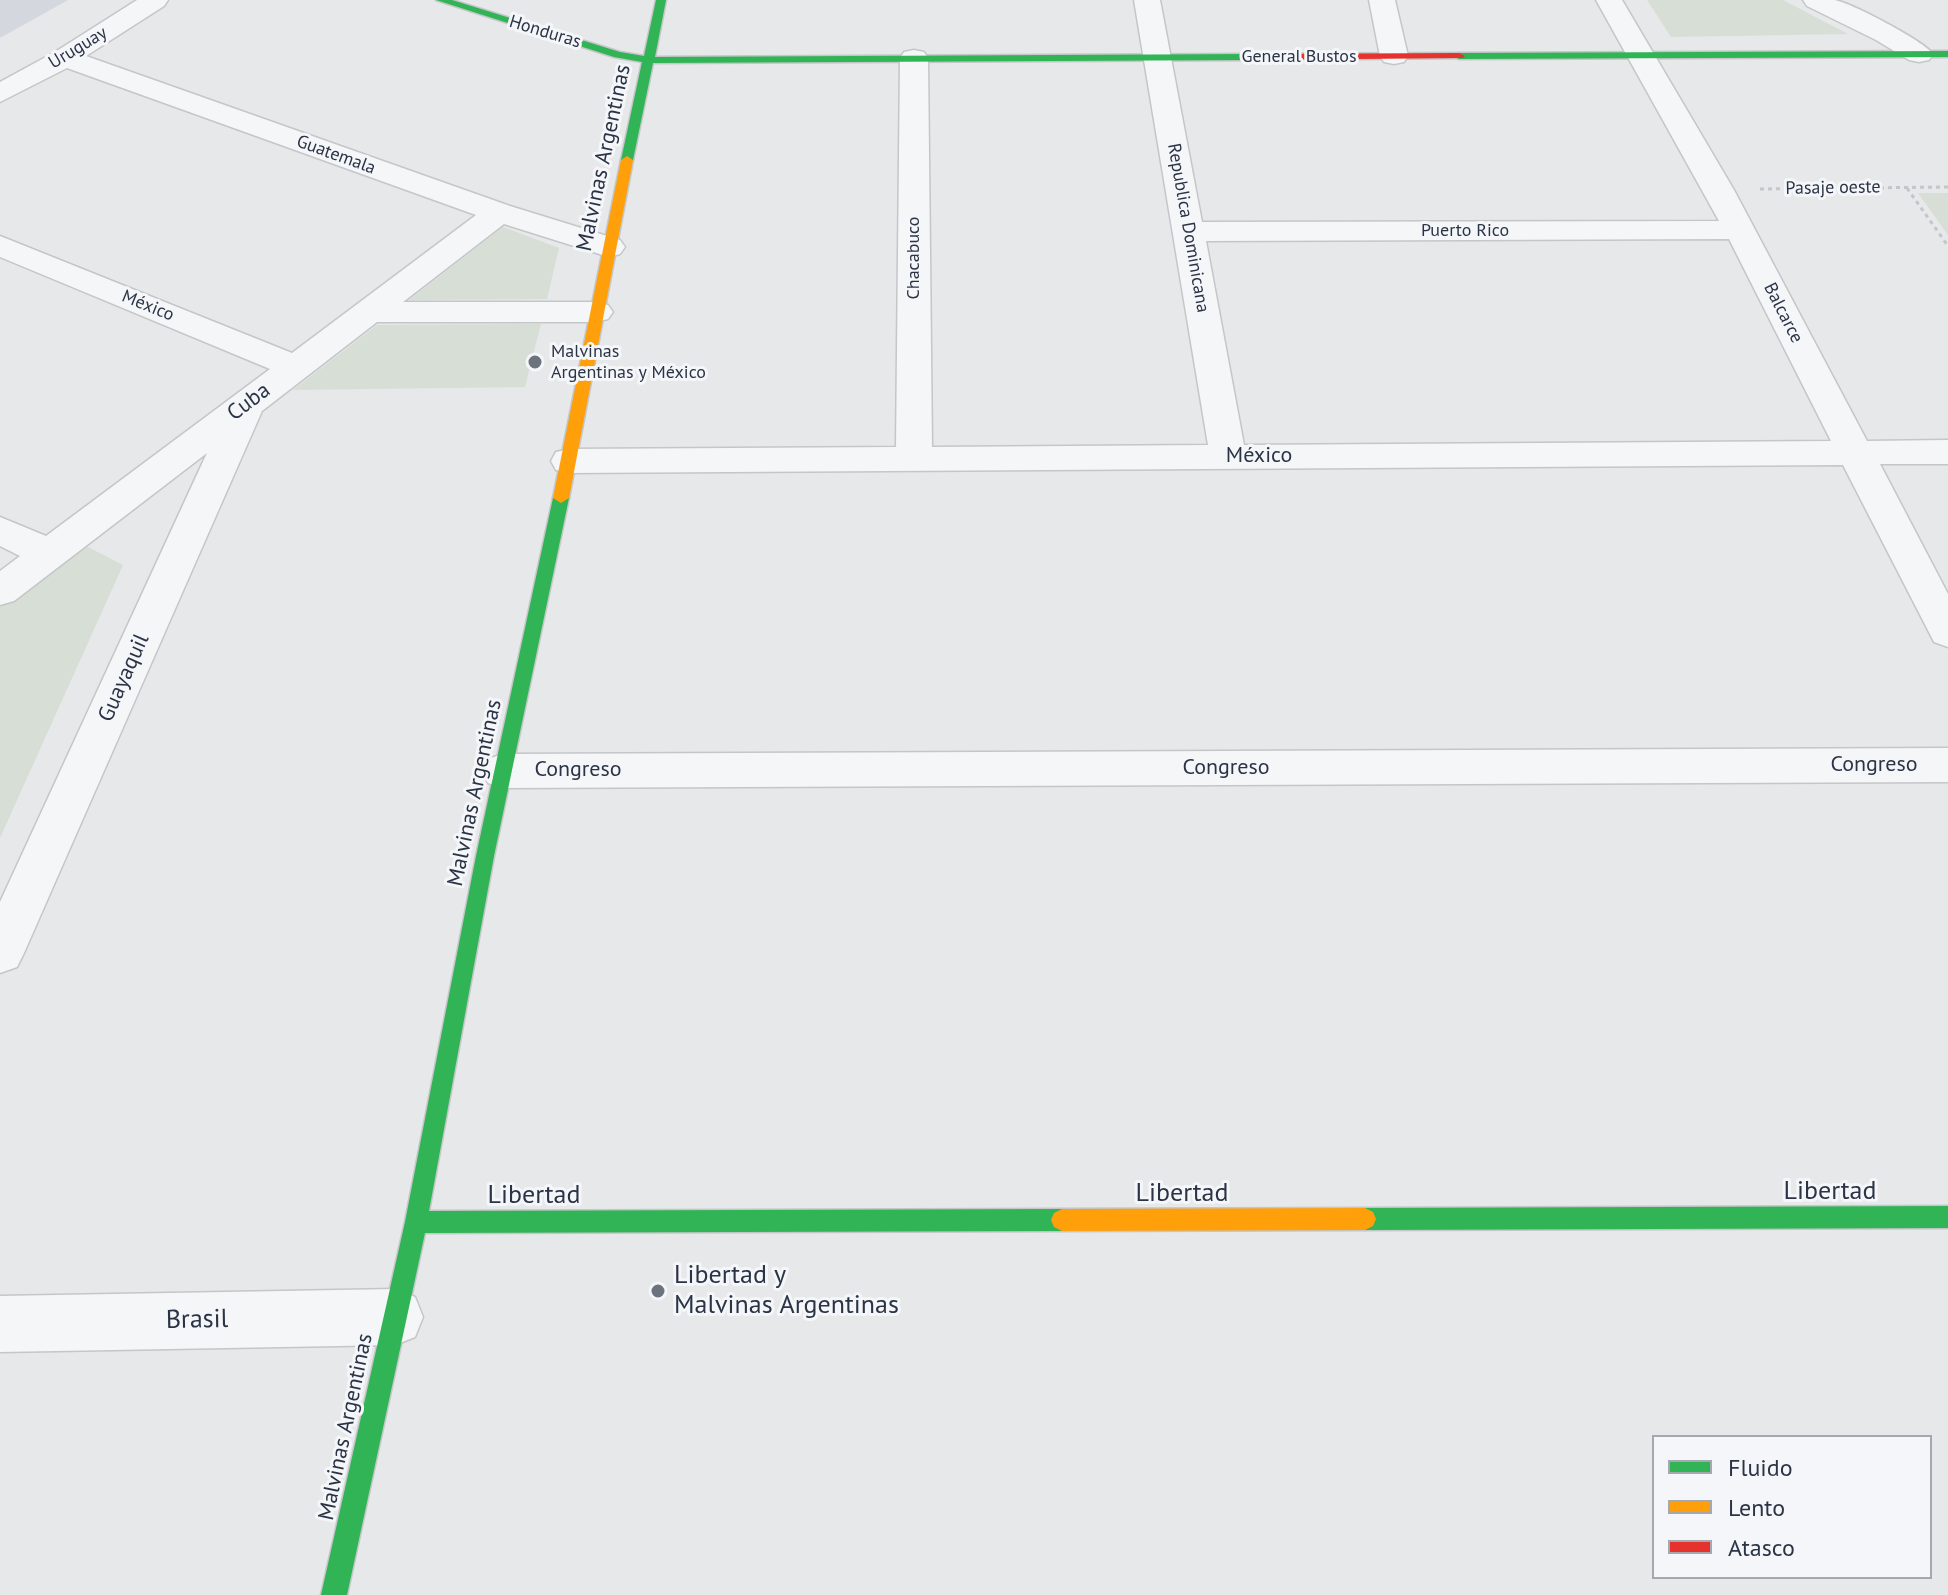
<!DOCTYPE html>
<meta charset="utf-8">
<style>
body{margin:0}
#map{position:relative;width:1948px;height:1595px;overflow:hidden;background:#e6e8ea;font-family:"PT Sans",sans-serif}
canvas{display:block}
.legend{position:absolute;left:1652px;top:1435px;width:280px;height:144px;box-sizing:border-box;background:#f4f6f9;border:2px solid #a4a8b1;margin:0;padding:10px 14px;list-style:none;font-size:24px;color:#2b3445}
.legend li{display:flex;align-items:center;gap:16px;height:40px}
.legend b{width:40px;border:2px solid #a4a8b1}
</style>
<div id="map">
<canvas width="1948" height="1595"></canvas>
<ul class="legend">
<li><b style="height:10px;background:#30b455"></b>Fluido</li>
<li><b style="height:10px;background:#ff9f0a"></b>Lento</li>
<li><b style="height:10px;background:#e5322d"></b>Atasco</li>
</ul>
</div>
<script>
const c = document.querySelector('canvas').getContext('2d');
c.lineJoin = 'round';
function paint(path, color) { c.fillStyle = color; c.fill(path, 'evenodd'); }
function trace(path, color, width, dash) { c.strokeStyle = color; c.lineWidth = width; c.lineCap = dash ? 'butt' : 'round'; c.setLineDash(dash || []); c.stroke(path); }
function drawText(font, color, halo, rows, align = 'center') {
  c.font = font + ' "PT Sans",sans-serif'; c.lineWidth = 6; c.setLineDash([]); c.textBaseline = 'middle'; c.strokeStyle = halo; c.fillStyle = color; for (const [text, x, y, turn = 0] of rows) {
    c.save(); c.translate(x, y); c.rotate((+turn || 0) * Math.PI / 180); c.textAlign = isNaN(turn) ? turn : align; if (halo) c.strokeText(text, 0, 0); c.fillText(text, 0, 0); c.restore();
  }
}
paint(new Path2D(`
 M0,0h68l-68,38z`), '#d4d7dd');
paint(new Path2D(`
 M1647,0h136l65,34 -177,3z
 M1918,193h30v42z
 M503,227l56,21 -12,51 -138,1z
 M541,324l-16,63 -232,3 84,-65z
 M82,544l41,21 -123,273v-234z`), '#d6ded6');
const street = new Path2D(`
 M137,0h31l-4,6 -78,50 424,150 110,34 5,7 -5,7 -11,3 -105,-33 -101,78h193l12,3 5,7 -5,7 -12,3h-219l-115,89 -238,542 -7,14 -17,6v-71l207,-449 -193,148 -14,4v-34l20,-15 -20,-10v-29l46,19 224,-167 -270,-112v-21l292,117 184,-138 -409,-147 -67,34v-20l55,-30z
 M1134,0h26l42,222 517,-1 -123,-221h26l112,190 133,251 81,-1v24h-68l68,130v53l-14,-5 -91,-177 -1274,8 -13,-3 -5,-9 5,-9 13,-3 327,-2 4,-389 4,-6 10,-2 10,2 4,6 4,389 276,-2zM1729,239l102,202 -587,4 -38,-204z
 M1369,0h26l13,56 -4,6 -10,2 -10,-2 -4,-6z
 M1803,0c10,0 21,0 31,0 16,2 90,41 99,54l-4,6 -10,2 -10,-2 -33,-20 -69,-34z
 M1948,748v34l-1445,6 -15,-5 -7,-12 7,-12 15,-5z
 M395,1289l20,8 8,20 -8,20 -20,8 -395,7v-56z`);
const fast = new Path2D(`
 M436,0h16l168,52 24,4 12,-56h10l-11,57 597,-3 6,3 -6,3 -599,3 -20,97 -6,4 -6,-4 21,-98 -28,-5z
 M1948,51v6l-489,2 -6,-3 6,-3z
 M561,493l8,5 -75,358 -65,355 633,-2 8,4 3,7 -3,7 -8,4 -637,2 -78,362h-26l84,-373 71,-366 77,-358z
 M1948,1206v22l-583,2 -8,-4 -3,-7 3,-7 8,-4z`);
const slow = new Path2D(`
 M627,156l6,4 -64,338 -8,5 -8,-5 68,-338z
 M1365,1208l8,4 3,7 -3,7 -8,4 -303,1 -8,-4 -3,-7 3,-7 8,-4z`);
const jam = new Path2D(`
 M1459,53l6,3 -2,2 -211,2 -6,-3 6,-3z`);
trace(street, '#c4c6c8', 3);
trace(fast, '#c4c6c8', 3);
trace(slow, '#c4c6c8', 3);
trace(jam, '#c4c6c8', 3);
trace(new Path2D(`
 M1907,188l41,58
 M1760,189l188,-2`), '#c5c6ca', 3, [4, 4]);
paint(street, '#f5f6f7');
paint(fast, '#30b455');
paint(slow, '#ff9f0a');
paint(jam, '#e5322d');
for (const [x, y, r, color] of [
 [535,362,8,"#6c737f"],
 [658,1291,8,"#6c737f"]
]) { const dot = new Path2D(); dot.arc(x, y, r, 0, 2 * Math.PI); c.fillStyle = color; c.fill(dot); trace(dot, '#f4f6f9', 3); }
drawText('18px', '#2b3445', '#f4f6f9', [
 ["Honduras",545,32,17],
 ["Uruguay",78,48,-31],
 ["General Bustos",1299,57],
 ["Guatemala",336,155,20],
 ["Pasaje oeste",1833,188,-1],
 ["Republica Dominicana",1188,228,80],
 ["Puerto Rico",1465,231],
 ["Chacabuco",914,258,-90],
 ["México",148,306,22],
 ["Balcarce",1783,313,63]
]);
drawText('18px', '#2b3445', '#f4f6f9', [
 ["Malvinas",551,352],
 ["Argentinas y México",551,373]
], 'left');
drawText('22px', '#2b3445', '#f4f6f9', [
 ["Malvinas Argentinas",604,158,-78],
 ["Cuba",249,402,-37],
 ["México",1259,456],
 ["Guayaquil",124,678,-66],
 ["Congreso",1874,765],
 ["Congreso",1226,768],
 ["Congreso",578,770],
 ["Malvinas Argentinas",475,793,-78],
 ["Malvinas Argentinas",346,1427,-78]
]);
drawText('26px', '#2b3445', '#f4f6f9', [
 ["Libertad",1830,1192],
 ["Libertad",1182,1194],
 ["Libertad",534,1196],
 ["Brasil",197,1320,-1]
]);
drawText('26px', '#2b3445', '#f4f6f9', [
 ["Libertad y",674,1276],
 ["Malvinas Argentinas",674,1306]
], 'left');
</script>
